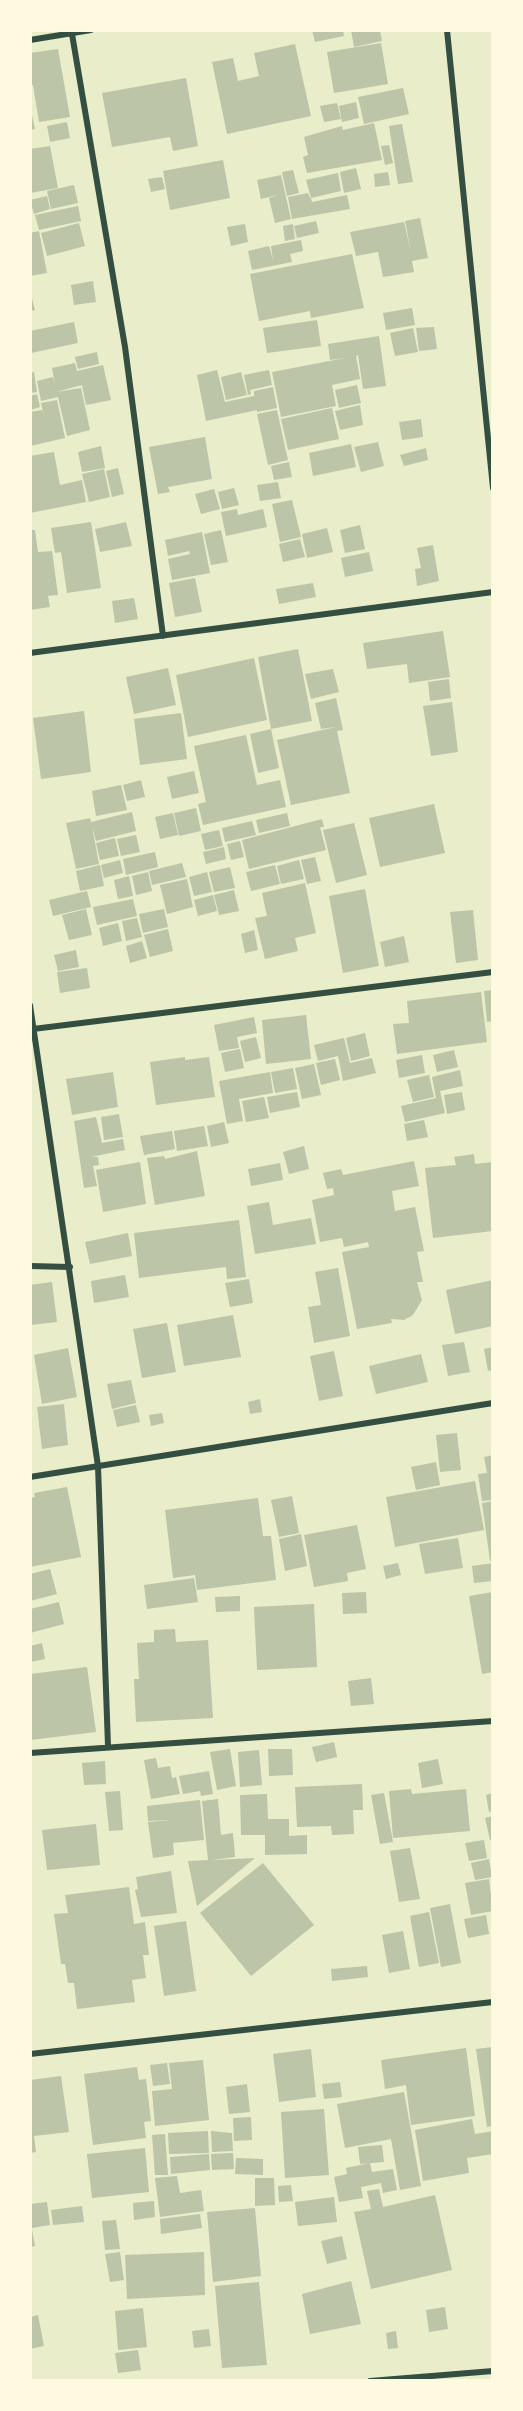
<!DOCTYPE html>
<style>
body{margin:0}
#map{position:relative;width:523px;height:2411px;overflow:hidden;background:#e9edc9;font-family:Barlow,sans-serif}
canvas{display:block}
.frame{position:absolute;inset:0;border:32px solid #fefae0;pointer-events:none}
</style>
<div id="map">
<canvas width="523" height="2411"></canvas>
<div class="frame"></div>
</div>
<script>
const c = document.querySelector('canvas').getContext('2d');
c.lineJoin = 'round';
function paint(path, color) { c.fillStyle = color; c.fill(path, 'evenodd'); }
function trace(path, color, width, dash) { c.strokeStyle = color; c.lineWidth = width; c.lineCap = dash ? 'butt' : 'round'; c.setLineDash(dash || []); c.stroke(path); }
paint(new Path2D(`
 M312,30h31l1,6 -29,6z
 M351,30h29l2,11 -28,6z
 M381,43l7,41 -54,9 -7,-41z
 M295,44l16,72 -84,18 -15,-72 21,-4 5,23 21,-5 -5,-23z
 M58,49l12,68 -31,5 -6,-37 -3,1v-33z
 M186,78l12,68 -25,5 -3,-14 -58,10 -10,-54z
 M403,88l6,26 -45,10 -6,-27z
 M356,102l3,16 -17,4 -3,-16z
 M337,103l4,16 -17,3 -4,-16z
 M30,106l5,23 -5,1z
 M67,122l3,16 -20,4 -3,-16z
 M374,123l8,37 -75,13 -4,-16 5,-2 -4,-18 38,-11 1,4z
 M402,124l11,58 -15,2 -9,-58z
 M389,145l4,18 -8,2 -4,-19z
 M50,146l8,42 -28,5v-44z
 M223,160l7,38 -60,12 -7,-39z
 M356,168l5,21 -17,4 -4,-21z
 M293,170l6,23 -12,3 -5,-24z
 M388,172l2,13 -15,2 -1,-13z
 M338,173l3,18 -30,7 1,4 35,-7 3,14 -58,10 -4,-22 20,-4 2,5h1l-5,-18z
 M281,175l10,44 -16,4 -6,-25 9,-3 -17,4 -4,-19z
 M162,177l3,12 -14,3 -3,-13z
 M74,185l4,18 -27,6 -4,-18z
 M47,196l3,13 -16,5 -4,-14z
 M78,206l3,15 -42,9 -4,-15z
 M420,218l8,40 -16,3 2,11 -31,5 -5,-25 -22,4 -6,-24 54,-10 7,30 -6,-31z
 M316,221l3,12 -22,5 -3,-12z
 M79,223l6,23 -38,10 -6,-23z
 M245,224l3,18 -17,4 -4,-19z
 M293,224l2,15 -10,2 -2,-15z
 M39,231l8,42 -17,3v-43z
 M301,240l2,11 -13,3 2,8 -40,8 -4,-19 21,-5 4,14 -2,-14z
 M352,254l12,54 -53,10 -1,-7 -51,10 -9,-47z
 M93,281l3,21 -22,3 -3,-20z
 M30,291l5,19 -5,1z
 M412,308l3,17 -29,5 -3,-17z
 M317,320l4,26 -54,7 -4,-25z
 M74,322l4,21 -47,10 -1,-22z
 M434,327l3,22 -18,2 -3,-23z
 M413,328l5,24 -23,4 -5,-23z
 M379,336l7,50 -23,3 -5,-34 -2,1 4,23 -28,6 4,21 -55,11 -9,-45 73,-14 -15,2 -2,-16z
 M97,352l2,12 -21,5 -3,-12z
 M75,363l2,8 26,-6 8,35 -25,5 -4,-20 -26,7 25,-4 9,42 -23,6 -9,-39 -17,4 -4,-20 16,-4 2,7 -3,-16z
 M217,370l8,32 29,-6v-5l19,-4 4,21 -20,4v-2l-51,11 -9,-46z
 M269,370l3,15 -22,5 1,4 -3,1 -4,-20z
 M34,372l3,20 -7,1v-20z
 M241,372l6,23 -21,5 -5,-23z
 M357,385l4,18 -22,5 -4,-18z
 M37,394l3,13 -10,3v-14z
 M57,400l8,38 -35,8v-34l12,-2 2,7 -3,-14z
 M360,405l3,20 -23,5 -5,-19z
 M332,408l7,31 -51,11 -7,-31z
 M277,410l11,50 -20,5 -11,-51z
 M421,419l2,18 -21,3 -3,-18z
 M205,437l7,42 -44,8 2,5 -12,2 -9,-47z
 M378,442l6,24 -23,6 -7,-25z
 M351,444l5,23 -43,9 -4,-23z
 M101,446l4,22 -23,4 -4,-20z
 M426,448l2,12 -24,6 -4,-11z
 M54,452l6,33 22,-5 4,22 -56,11v-57z
 M289,462l3,15 -18,3 -3,-14z
 M118,468l6,26 -12,3 -6,-26z
 M104,469l6,28 -21,5 -7,-28z
 M278,482l3,16 -21,3 -3,-16z
 M234,488l5,17 -17,4 -4,-17z
 M214,489l6,20 -19,5 -6,-20z
 M292,500l9,37 -21,5 -8,-38z
 M237,509l1,6 25,-6 4,18 -41,9 -5,-24z
 M91,522l10,66 -34,5 -6,-41 -6,1 -4,-25z
 M126,522l6,24 -32,6 -5,-23z
 M360,525l5,24 -20,4 -5,-23z
 M327,528l6,24 -26,6 -5,-24z
 M30,530h5l3,22 14,-1 6,44 -10,1 2,11 -20,3z
 M221,530l7,32 -17,3 -7,-31z
 M202,532l8,41 -38,7 -4,-21 22,-5 -1,-3 -21,5 -3,-16z
 M300,539l5,18 -22,5 -4,-18z
 M433,545l6,36 -22,5 -2,-17 6,-1 -4,-20z
 M369,552l4,19 -28,6 -4,-19z
 M195,578l7,34 -27,5 -6,-34z
 M313,583l3,14 -37,7 -3,-15z
 M134,598l4,21 -23,4 -3,-22z
 M443,631l7,46 -41,6 -2,-19 -40,5 -4,-26z
 M298,649l14,72 -41,8 -13,-72z
 M254,658l13,62 -79,17 -12,-62z
 M168,668l8,37 -42,9 -8,-37z
 M333,669l6,23 -28,7 -6,-25z
 M449,679l2,19 -21,3 -2,-19z
 M336,698l7,32 -6,1 13,62 -59,12 -14,-65 59,-13 -15,2 -6,-26z
 M452,702l6,50 -27,4 -8,-50z
 M84,711l7,61 -50,7 -8,-61z
 M181,713l6,46 -47,6 -6,-46z
 M271,729l8,39 -21,5 -8,-39z
 M246,735l11,50 23,-5 6,27 -83,18 -5,-21 8,-2 -12,-56z
 M194,771l5,22 -27,6 -5,-22z
 M141,780l4,17 -18,4 -4,-16z
 M121,785l6,25 -31,6 -4,-25z
 M434,804l11,49 -65,14 -11,-49z
 M196,808l5,23 -22,5 -5,-23z
 M132,812l4,19 -40,10 -4,-15 7,38 -23,5 -10,-46 24,-5 1,4z
 M173,813l5,22 -18,4 -5,-22z
 M287,813l3,13 -31,7 -3,-13z
 M322,819l2,8h-4l6,23 -77,19 -7,-29z
 M252,821l4,14 -31,7 -3,-14z
 M354,823l13,52 -31,8 -13,-53z
 M219,830l4,16 -18,4 -4,-16z
 M136,835l4,17 -19,4 -4,-17z
 M115,838l4,18 -19,4 -4,-17z
 M240,841l4,16 -13,3 -4,-16z
 M224,847l2,12 -20,5 -3,-12z
 M155,852l3,15 -32,8 -3,-16z
 M315,857l6,24 -14,3 -6,-24z
 M120,860l3,13 -19,5 -3,-13z
 M299,860l5,19 -23,5 -4,-18z
 M182,863l4,14 -34,8 -3,-14z
 M100,865l4,21 -24,5 -4,-20z
 M275,865l5,19 -29,7 -5,-19z
 M230,867l5,21 -21,4 -5,-20z
 M148,872l4,19 -16,4 -4,-19z
 M207,872l5,20 -18,4 -5,-19z
 M129,876l4,20 -15,3 -4,-19z
 M187,879l6,28 -26,7 -7,-29z
 M305,883l11,50 -21,5 3,13 -33,8 -10,-41 12,-2 -5,-23z
 M365,889l14,77 -36,7 -14,-77z
 M234,890l5,21 -20,4 -5,-20z
 M87,891l4,16 -38,9 -4,-16z
 M213,895l4,16 -19,5 -4,-16z
 M133,899l4,17 -40,9 -4,-18z
 M86,909l6,26 -23,5 -7,-25z
 M164,909l4,18 -25,6 -4,-19z
 M473,910l5,50 -22,3 -6,-51z
 M137,918l5,19 -16,4 -4,-20z
 M118,923l4,18 -19,5 -4,-18z
 M168,929l5,22 -23,6 -6,-22z
 M254,930l4,20 -13,3 -4,-19z
 M404,936l5,26 -24,5 -5,-25z
 M142,941l5,17 -17,5 -4,-17z
 M76,950l3,17 -21,4 -4,-16z
 M87,968l3,20 -30,5 -3,-21z
 M493,990v31l-6,1 -3,-31z
 M481,992l6,50 -90,12 -4,-30 16,-1 -2,-22z
 M306,1015l5,44 -45,5 -4,-44z
 M254,1017l3,16 -20,4 2,11 -20,3 -5,-26z
 M365,1033l5,23 -19,5 -5,-23z
 M256,1037l5,21 -16,4 -5,-21z
 M344,1038l6,25 22,-5 4,15 -33,8 -5,-25 -20,5 -4,-16z
 M240,1049l4,19 -19,4 -4,-19z
 M454,1050l4,17 -21,5 -4,-17z
 M422,1055l3,18 -26,5 -3,-18z
 M185,1057v3l24,-3 6,40 -59,8 -6,-43z
 M335,1059l5,21 -19,5 -5,-22z
 M314,1064l7,31 -19,4 -7,-31z
 M293,1068l4,21 -22,4 -4,-21z
 M460,1070l3,16 -23,5 5,22 -40,9 -4,-16 35,-8 -4,-21z
 M113,1072l5,35 -46,8 -6,-36z
 M270,1072l3,21 -34,6 4,22 -16,3 -8,-43z
 M429,1075l5,22 -21,5 -6,-22z
 M297,1092l3,15 -30,6 -3,-16z
 M462,1092l3,18 -18,4 -3,-19z
 M264,1097l5,21 -23,4 -4,-21z
 M119,1114l4,23 -19,3 -3,-23z
 M96,1117l6,26 21,-4 2,11 -34,7h7l1,8 -6,1 4,20 -13,2 -10,-67z
 M424,1120l4,17 -21,4 -3,-17z
 M224,1122l5,21 -18,4 -4,-21z
 M204,1126l4,20 -31,5 -3,-20z
 M172,1131l3,18 -31,6 -4,-19z
 M304,1146l5,23 -20,5 -6,-22z
 M197,1151l8,45 -50,9 -8,-47 17,-2 1,3z
 M474,1154l1,10 18,-2v69l-60,7 -8,-70 31,-3 -2,-8z
 M414,1161l5,25 -27,5 3,20 20,-4 9,44 -7,1 6,30h-6l5,18 -9,15 -9,5 -13,-1 1,4 -35,6 -15,-77 27,-5 -1,-5 -24,5 -2,-9 -22,4 -8,-42 22,-5 -1,-7 -6,1 -4,-16 18,-4 2,6z
 M140,1162l6,42 -43,8 -7,-42z
 M280,1163l3,17 -32,6 -3,-17z
 M269,1202l4,23 38,-7 5,26 -61,10 -8,-48z
 M239,1220l7,57 -19,2 -1,-12 -87,11 -5,-45z
 M128,1233l4,23 -42,8 -5,-22z
 M338,1268l12,68 -36,7 -6,-36 13,-2 -6,-33z
 M125,1275l4,22 -35,6 -3,-22z
 M249,1279l4,24 -23,4 -5,-24z
 M493,1280v46l-38,8 -9,-44z
 M52,1282l5,40 -27,3v-40z
 M233,1315l8,42 -57,9 -7,-41z
 M167,1323l9,49 -34,6 -9,-49z
 M464,1342l6,30 -22,4 -6,-31z
 M493,1347v23l-5,1 -4,-22z
 M68,1348l9,49 -35,7 -8,-49z
 M334,1351l9,45 -24,5 -9,-45z
 M421,1354l7,28 -52,12 -7,-28z
 M131,1380l5,23 -24,6 -5,-25z
 M260,1399l2,13 -12,2 -2,-12z
 M64,1404l4,41 -26,4 -5,-42z
 M136,1405l4,17 -23,5 -4,-17z
 M162,1413l2,10 -13,3 -2,-11z
 M457,1433l4,37 -21,2 -4,-37z
 M493,1455v45l-11,1 -4,-27 9,-1 -3,-16z
 M436,1462l4,23 -24,5 -5,-23z
 M475,1481l9,49 -89,17 -9,-50z
 M67,1487l14,70 -51,10v-69l5,-1 -1,-4z
 M292,1496l7,37 -20,4 -8,-37z
 M258,1498l5,38h8l5,44 -79,10 -2,-15 -22,3 -8,-68z
 M493,1501v60h-3l-8,-58z
 M357,1525l9,44 -19,4 1,8 -34,6 -10,-52z
 M301,1534l6,32 -22,5 -6,-32z
 M458,1538l5,30 -38,6 -6,-30z
 M398,1563l3,12 -15,4 -3,-13z
 M493,1563v18l-19,2 -2,-17z
 M50,1569l7,25 -27,7v-27z
 M194,1578l4,24 -51,7 -3,-24z
 M366,1592l1,21 -24,1 -1,-21z
 M493,1592v80l-11,2 -13,-78z
 M240,1596v15l-24,1 -1,-15z
 M59,1602l5,22 -34,9v-24z
 M314,1604l3,63 -60,3 -3,-63z
 M175,1629l1,13 32,-2 5,78 -77,4 -2,-43h5l-2,-36 17,-1v-12z
 M42,1643l3,16 -15,3v-16z
 M87,1667l9,65 -65,8 -1,-66z
 M371,1678l3,26 -23,2 -3,-25z
 M334,1742l3,15 -21,5 -4,-15z
 M230,1749l6,37 -19,4 -7,-38z
 M268,1749h24l1,26 -24,1z
 M259,1750l3,35 -22,2 -2,-35z
 M156,1758l2,10 12,-2 2,12 4,-1 4,17 -29,5 -7,-39z
 M438,1759l5,25 -21,4 -4,-25z
 M105,1761l1,23 -22,1 -2,-22z
 M209,1771l4,23 -12,2 -1,-5 -17,3 -4,-18z
 M362,1784l1,26h-10l1,24 -22,1 -1,-9 -34,1 -2,-40z
 M411,1789l1,5 54,-5 4,42 -77,7 -4,-47z
 M120,1791l3,39 -14,1 -4,-39z
 M384,1793l9,49 -13,2 -9,-49z
 M493,1793v18l-4,1 -3,-17z
 M267,1794l1,25h21v17l18,-1v19l-42,1v-20h-24l-1,-40z
 M218,1799l3,36 12,-2 2,24 -23,3 43,-2 -58,48 -9,-45 20,-1 -6,-59z
 M200,1800l4,40 -31,3 1,12 -21,3 -5,-36 23,-2 -23,1 -1,-15z
 M493,1816v24h-3l-5,-22z
 M96,1824l4,41 -53,5 -5,-40z
 M484,1840l3,18 -18,3 -4,-18z
 M410,1848l10,51 -21,3 -9,-51z
 M489,1859l3,18 -17,3 -4,-17z
 M263,1863l51,62 -63,51 -51,-63z
 M171,1871l6,42 -36,4 -6,-27 3,-1 -2,-12z
 M489,1879l4,32 -22,4 -6,-32z
 M129,1887l5,37 11,-2 4,33h-6l3,23 -14,2 3,22 -58,7 -3,-26h-6l-3,-19h-4l-7,-50 14,-1 -3,-18z
 M450,1904l11,59 -20,4 -11,-59z
 M429,1912l10,51 -20,4 -9,-51z
 M486,1915l3,19 -21,4 -4,-19z
 M186,1921l10,70 -32,5 -10,-70z
 M403,1931l7,38 -21,4 -7,-38z
 M367,1966l1,11 -36,4 -1,-12z
 M493,2047v79l-6,1 -11,-78z
 M466,2048l9,68 -64,9 -5,-40 -21,4 -4,-29z
 M311,2049l5,48 -37,5 -6,-48z
 M203,2060l6,60 -54,6 -3,-35 20,-2 -3,-26z
 M167,2063l3,21 -17,2 -3,-21z
 M137,2067l2,13 7,-1 5,42 -7,1 2,16 -53,7 -9,-71z
 M61,2076l8,56 -35,4 2,16 -6,1v-73z
 M340,2082l2,15 -18,2 -2,-15z
 M247,2084l3,28 -21,2 -3,-27z
 M404,2092l17,94 -21,4 -9,-51 -46,9 -8,-44z
 M324,2109l5,66 -44,3 -4,-66z
 M251,2117l1,23 -18,1 -1,-23z
 M472,2119l3,15 18,-3v23l-26,4 2,15 -46,8 -8,-51z
 M208,2131l1,22 -40,1 -1,-21z
 M211,2131l21,2 1,18 -21,1z
 M165,2134l3,41h-13l-3,-40z
 M382,2145l2,17 -24,2 -2,-17z
 M145,2148l4,44 -57,6 -5,-44z
 M233,2153l1,16 -22,1 -1,-16z
 M209,2154l1,16 -39,4 -1,-17z
 M236,2158l27,1v16l-28,-1z
 M370,2163l2,9 21,-3 4,21 -14,3 -2,-10 -20,4 2,11 -24,4 -5,-25 13,-3 -1,-6z
 M177,2176l3,17 21,-3 3,21 -44,6 -5,-39z
 M255,2178h19l1,27 -20,1z
 M291,2185l2,16 -14,1 -1,-16z
 M379,2189l4,18 52,-12 17,75 -81,19 -17,-77 17,-3 -4,-18z
 M334,2197l3,25 -39,4 -3,-24z
 M154,2201l1,16 -21,3 -1,-17z
 M47,2202l3,23 -18,3 -2,-24z
 M82,2206l2,16 -31,3 -2,-15z
 M255,2208l6,68 -48,6 -6,-70z
 M200,2214l2,14 -41,6 -1,-15z
 M116,2220l4,29 -15,1 -3,-29z
 M30,2229h2l3,17 -5,1z
 M342,2236l5,23 -20,5 -6,-23z
 M120,2252l4,28 -14,2 -5,-28z
 M204,2252l1,43 -78,4 -2,-44z
 M351,2281l10,43 -51,10 -8,-40z
 M259,2282l8,83 -45,3 -7,-82z
 M445,2307l3,22 -19,3 -3,-22z
 M143,2308l4,39 -29,3 -3,-39z
 M38,2315l6,31 -14,3v-32z
 M209,2329l2,17 -17,2 -2,-17z
 M396,2331l2,17 -10,1 -2,-16z
 M138,2350l3,20 -23,3 -3,-20z`), '#bcc5a7');
trace(new Path2D(`
 M447,30l46,458
 M72,34l53,313 38,289
 M30,40l61,-10
 M30,653l463,-61
 M30,1005l68,461 10,280
 M33,1029l460,-57
 M30,1266l40,1
 M30,1477l463,-74
 M30,1753l463,-32
 M30,2054l463,-52
 M370,2381l123,-10`), '#344e41', 6);
</script>
